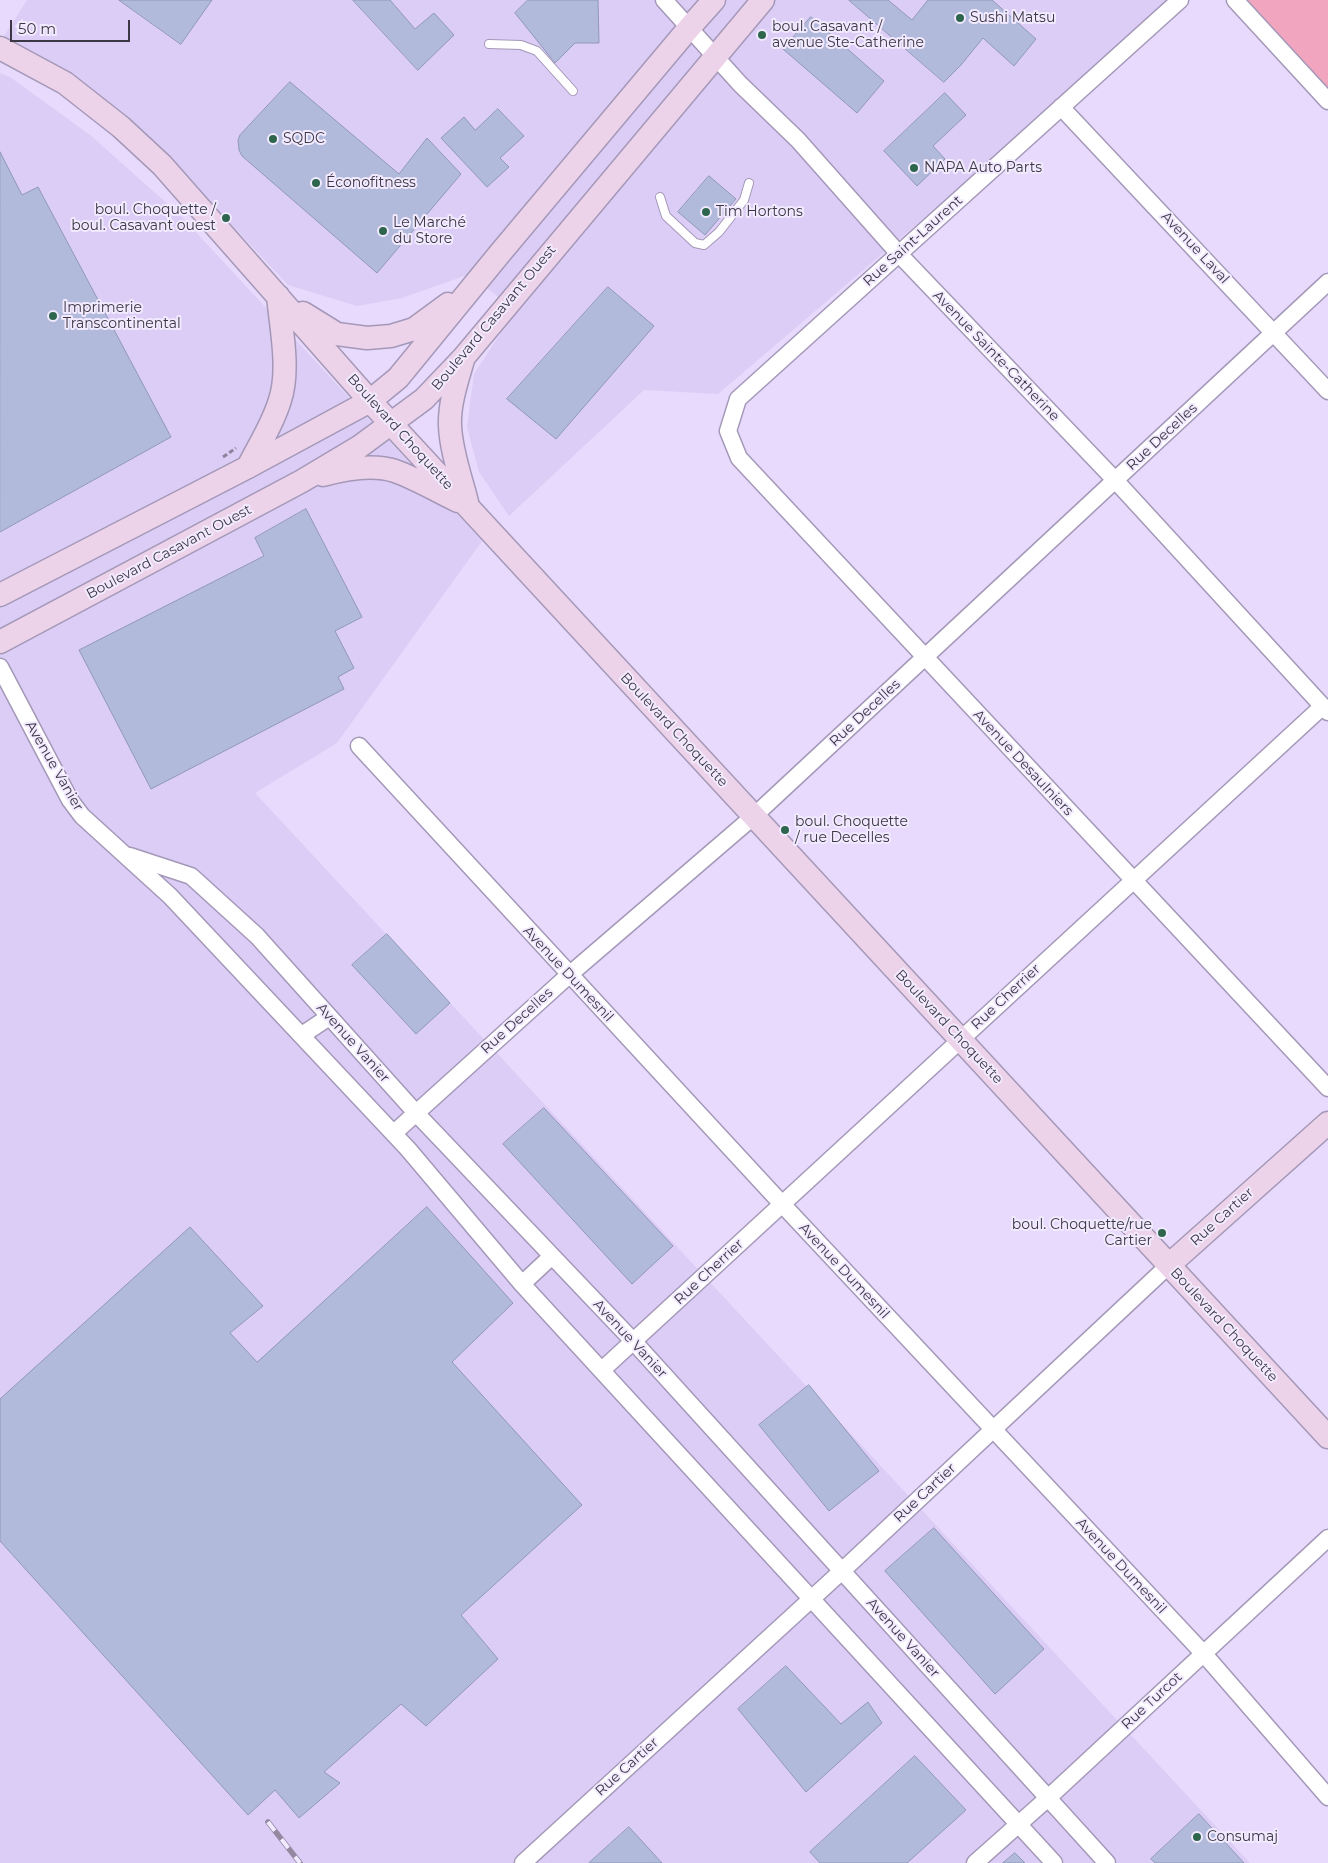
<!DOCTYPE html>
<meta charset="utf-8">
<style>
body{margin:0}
#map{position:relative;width:1328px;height:1863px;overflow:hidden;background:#e7dafc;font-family:Montserrat,sans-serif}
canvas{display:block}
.scale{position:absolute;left:10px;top:20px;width:120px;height:22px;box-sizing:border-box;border:2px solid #3c3744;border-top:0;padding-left:6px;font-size:15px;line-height:18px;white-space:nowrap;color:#3c3744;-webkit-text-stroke:4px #f2eaff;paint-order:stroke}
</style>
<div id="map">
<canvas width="1328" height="1863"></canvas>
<div class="scale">50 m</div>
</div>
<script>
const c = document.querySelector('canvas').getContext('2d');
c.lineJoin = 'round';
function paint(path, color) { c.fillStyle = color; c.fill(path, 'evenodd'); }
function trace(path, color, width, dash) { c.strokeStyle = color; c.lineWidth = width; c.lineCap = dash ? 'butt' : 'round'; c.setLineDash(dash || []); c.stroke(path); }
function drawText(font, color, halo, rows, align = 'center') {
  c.font = font + ' Montserrat,sans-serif'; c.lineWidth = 4; c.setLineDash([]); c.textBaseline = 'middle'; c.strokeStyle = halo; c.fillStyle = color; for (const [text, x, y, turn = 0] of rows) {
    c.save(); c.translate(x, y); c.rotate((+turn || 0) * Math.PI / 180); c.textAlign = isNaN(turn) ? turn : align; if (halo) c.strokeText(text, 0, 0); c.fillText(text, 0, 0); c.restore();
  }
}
paint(new Path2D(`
 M27,0h1153l-462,394 -74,-4 -135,126 -30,-44 -12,-45 7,-53 41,-63 -45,-37 -68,24 -45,8 -69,-21 -118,-126 -169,-118z
 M0,73l10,4 80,58 90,80 302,326 -145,202 -82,50 995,1070h-1250z`), '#dccdf6');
paint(new Path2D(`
 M1237,0h91v101z`), '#f1a5be');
const building = new Path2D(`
 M119,0h93l-31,44z
 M353,0h37l25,29 19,-16 20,22 -36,35z
 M528,0h70l1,43h-24l-20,20 -40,-50z
 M849,0h39l24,20 16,-20h64l44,39 -22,27 -31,-28 -22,27 -17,17z
 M811,17l73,64 -27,32 -74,-64z
 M290,82l109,92 28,-36 34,36 -84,99 -135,-117 -3,-6 -1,-10 2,-5z
 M945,93l21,22 -33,31 12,13 -28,27 -33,-35z
 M498,109l26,27 -24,22 9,9 -22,20 -46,-49 23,-21 11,13z
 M0,152l22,43 16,-8 133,250 -171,95z
 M709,176l27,23 -31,36 -27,-23z
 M608,287l46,39 -98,113 -49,-40z
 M306,509l56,108 -27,14 19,37 -16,9 6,12 -193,100 -72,-139 185,-94 -9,-18z
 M387,934l63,69 -34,31 -64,-69z
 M544,1108l129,138 -41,38 -129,-140z
 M427,1207l86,96 -61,59 130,143 -121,110 37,44 -72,67 -25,-22 -77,68 16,11 -41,35 -24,-28 -27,25 -248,-274v-142l190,-172 73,79 -33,27 27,29z
 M809,1385l70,86 -50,40 -70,-86z
 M934,1528l110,121 -49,45 -110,-123z
 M786,1666l55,58 27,-22 14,21 -76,69 -68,-83z
 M915,1756l51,54 -59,53h-87l-10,-11z
 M1199,1814l45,49h-89l-4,-4z
 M629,1827l33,36h-73z
 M1015,1853l10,10h-22z`);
paint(building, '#b2badb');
trace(building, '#9098b8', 1);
const lane = new Path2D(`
 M489,44l32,1 16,6 36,40
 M660,197l6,19 29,27 9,2 15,-13 25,-32 5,-17`);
const street = new Path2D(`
 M664,0l76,84 58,56 101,114 216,226 213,232
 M1180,0l-442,399 -10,32 11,27 589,630
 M1235,0l93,101
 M1061,107l267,284
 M0,667l70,133 12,16 88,80 238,253 114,135 532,579
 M359,746l423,458 422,450 124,143
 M130,856l61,20 66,60 159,177 218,229 473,521
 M302,1035l27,-18
 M394,1133l175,-158 185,-159 574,-534
 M522,1284l30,-28
 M602,1370l721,-664
 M523,1863l320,-293 326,-305
 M975,1863l73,-65 280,-260`);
const secondary = new Path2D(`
 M0,48l65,35 56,44 41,38 208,236 958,1036
 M303,313l34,21 30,4 24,-2 23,-7 34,-25
 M463,360c-6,21 -14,44 -13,66 1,25 11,52 17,76
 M248,467c11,-22 25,-43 32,-67 10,-30 1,-72 -2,-104
 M323,475c22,-6 50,-11 72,-4 22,8 42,20 63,30
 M0,595l248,-128 122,-66 28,-23 103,-126 188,-224 25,-28
 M0,642l302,-161 57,-34 65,-48 40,-42 299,-357
 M1169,1265l159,-142`);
trace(lane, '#a498b8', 10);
trace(street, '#a498b8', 19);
trace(secondary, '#a498b8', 25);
trace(new Path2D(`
 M223,457l13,-9`), '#8d849b', 3, [5, 2.5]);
trace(lane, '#fff', 8);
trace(street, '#fff', 16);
trace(secondary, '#edd3ea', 22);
const rail = new Path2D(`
 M268,1822l32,41`);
trace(rail, '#938aa2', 5.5);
trace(rail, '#f2eaff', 4, [11]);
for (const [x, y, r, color] of [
 [960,18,5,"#2e654d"],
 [762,35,5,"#2e654d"],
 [273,139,5,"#2e654d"],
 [914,168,5,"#2e654d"],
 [316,183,5,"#2e654d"],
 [706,212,5,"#2e654d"],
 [226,218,5,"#2e654d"],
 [383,231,5,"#2e654d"],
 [53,316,5,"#2e654d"],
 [785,830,5,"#2e654d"],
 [1162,1233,5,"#2e654d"],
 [1197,1837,5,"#2e654d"]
]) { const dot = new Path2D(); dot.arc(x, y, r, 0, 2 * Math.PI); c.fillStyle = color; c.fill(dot); trace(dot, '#f2eaff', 2); }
drawText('14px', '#3c3744', '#f2eaff', [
 ["Sushi Matsu",970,18],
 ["boul. Casavant /",772,27],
 ["avenue Ste-Catherine",772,43],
 ["SQDC",283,139],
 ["NAPA Auto Parts",924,168],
 ["Éconofitness",326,183],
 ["boul. Choquette /",216,210,"right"],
 ["boul. Casavant ouest",216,226,"right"],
 ["Tim Hortons",716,212],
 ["Le Marché",393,223],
 ["du Store",393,239],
 ["Imprimerie",63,308],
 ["Transcontinental",63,324],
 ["boul. Choquette",795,822],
 ["/ rue Decelles",795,838],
 ["boul. Choquette/rue",1152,1225,"right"],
 ["Cartier",1152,1241,"right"],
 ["Consumaj",1207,1837]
], 'left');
drawText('14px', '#3c3744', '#f2eaff', [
 ["Rue Saint-Laurent",913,241,-42],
 ["Avenue Laval",1195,248,47],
 ["Boulevard Casavant Ouest",494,318,-50],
 ["Avenue Sainte-Catherine",996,356,46],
 ["Boulevard Choquette",400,432,48],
 ["Rue Decelles",1162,437,-43],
 ["Boulevard Casavant Ouest",169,552,-28],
 ["Rue Decelles",865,713,-43],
 ["Boulevard Choquette",674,730,47],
 ["Avenue Desaulniers",1023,763,47],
 ["Avenue Vanier",54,766,60],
 ["Avenue Dumesnil",568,974,47],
 ["Rue Cherrier",1006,997,-43],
 ["Rue Decelles",517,1021,-42],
 ["Boulevard Choquette",949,1027,47],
 ["Avenue Vanier",353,1043,48],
 ["Rue Cartier",1222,1217,-42],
 ["Avenue Dumesnil",844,1271,47],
 ["Rue Cherrier",709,1272,-43],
 ["Boulevard Choquette",1224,1325,47],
 ["Avenue Vanier",630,1339,47],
 ["Rue Cartier",925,1493,-43],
 ["Avenue Dumesnil",1121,1566,47],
 ["Avenue Vanier",903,1638,48],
 ["Rue Turcot",1152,1701,-43],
 ["Rue Cartier",627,1767,-42]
]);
</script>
